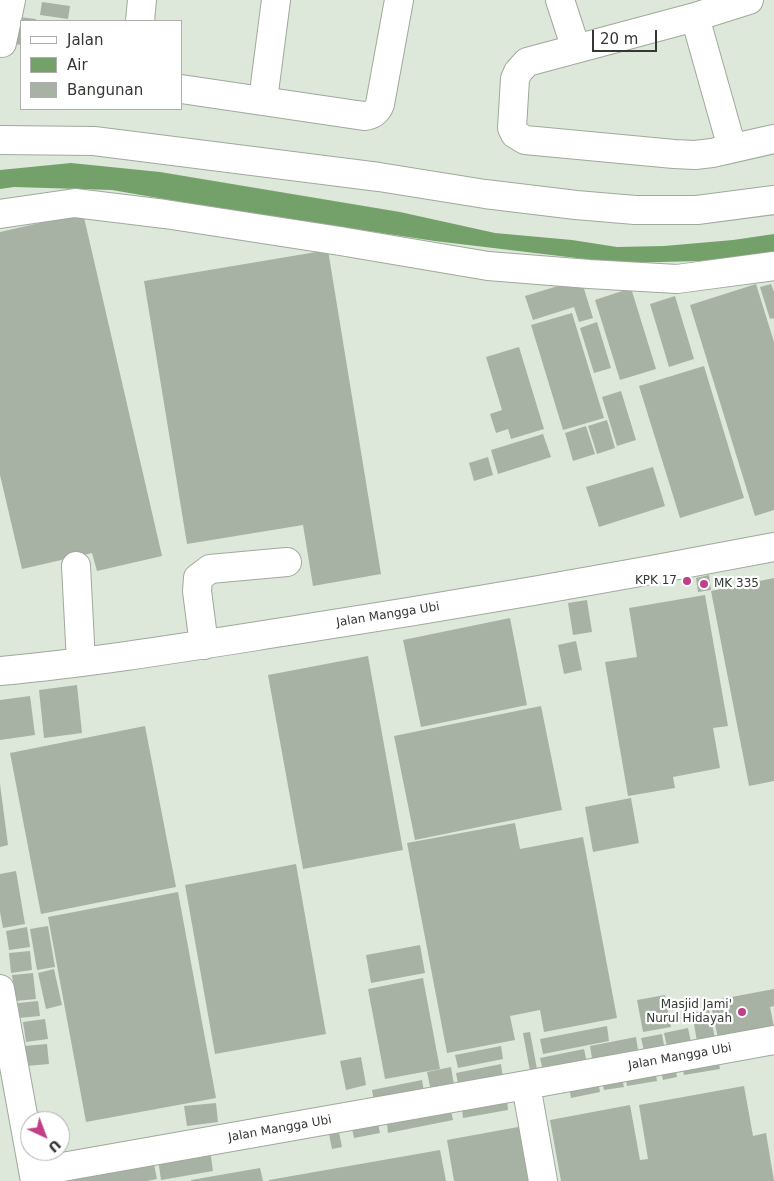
<!DOCTYPE html>
<style>
body{margin:0}
#map{position:relative;width:774px;height:1181px;overflow:hidden;background:#dde8da;font-family:"DejaVu Sans",sans-serif}
canvas{display:block}
.legend{position:absolute;left:20px;top:20px;width:162px;height:90px;box-sizing:border-box;background:#fff;border:1px solid #aeafad;margin:0;padding:6px 9px;list-style:none;font-size:15px;color:#343833}
.legend li{display:flex;align-items:center;gap:10px;height:25px}
.legend b{width:25px;border:1px solid #aeafad}
.north{position:absolute;left:20px;top:1111px;width:50px;height:50px;box-sizing:border-box;background:#fff;border:1px solid #aeafad;border-radius:50%;rotate:137deg;font-size:14px;font-weight:700;line-height:20px;text-align:center;color:#343833}
.north::after{content:'';display:block;margin:auto;width:18px;height:22px;background:#c03f87;clip-path:polygon(50% 0,100% 100%,50% 72%,0 100%)}
.scale{position:absolute;left:592px;top:30px;width:65px;height:22px;box-sizing:border-box;border:2px solid #343833;border-top:0;padding-left:6px;font-size:15px;line-height:18px;white-space:nowrap;color:#343833;-webkit-text-stroke:4px #fff;paint-order:stroke}
</style>
<div id="map">
<canvas width="774" height="1181"></canvas>
<ul class="legend">
<li><b style="height:6px;background:#fff"></b>Jalan</li>
<li><b style="height:14px;background:#74a169"></b>Air</li>
<li><b style="height:14px;background:#a7b2a5"></b>Bangunan</li>
</ul>
<div class="north">U</div>
<div class="scale">20 m</div>
</div>
<script>
const c = document.querySelector('canvas').getContext('2d');
c.lineJoin = 'round';
function paint(path, color) { c.fillStyle = color; c.fill(path, 'evenodd'); }
function trace(path, color, width, dash) { c.strokeStyle = color; c.lineWidth = width; c.lineCap = dash ? 'butt' : 'round'; c.setLineDash(dash || []); c.stroke(path); }
function drawText(font, color, halo, rows, align = 'center') {
  c.font = font + ' "DejaVu Sans",sans-serif'; c.lineWidth = 4.5; c.setLineDash([]); c.textBaseline = 'middle'; c.strokeStyle = halo; c.fillStyle = color; for (const [text, x, y, turn = 0] of rows) {
    c.save(); c.translate(x, y); c.rotate((+turn || 0) * Math.PI / 180); c.textAlign = isNaN(turn) ? turn : align; if (halo) c.strokeText(text, 0, 0); c.fillText(text, 0, 0); c.restore();
  }
}
paint(new Path2D(`
 M71,163l89,9 240,40 95,21 77,7 45,7 47,-1 69,-6 41,-6v18l-73,9 -83,2 -183,-22 -202,-30 -121,-21 -98,-3 -14,2v-19z`), '#74a169');
paint(new Path2D(`
 M42,2l28,4 -2,13 -28,-4z
 M19,17l17,2v2h-15v24l-5,-1z
 M83,213l79,343 -65,15 -5,-18 -70,16 -22,-94v-243z
 M328,250l53,324 -68,12 -10,-61 -116,19 -43,-263z
 M581,279l12,39 -14,4 -5,-15 -41,13 -8,-24z
 M756,284l18,58v168l-19,6 -65,-211z
 M771,284l3,8v26l-4,1 -10,-32z
 M631,288l25,81 -36,11 -25,-80z
 M675,296l19,63 -25,8 -19,-63z
 M572,313l32,105 -41,12 -32,-105z
 M597,322l14,46 -17,5 -14,-45z
 M519,347l25,82 -33,10 -3,-10 -12,4 -6,-19 12,-4 -16,-53z
 M704,366l40,132 -64,20 -41,-132z
 M621,391l15,49 -19,6 -15,-49z
 M607,420l8,28 -18,6 -9,-28z
 M586,426l9,28 -22,7 -8,-28z
 M543,434l8,23 -53,17 -7,-24z
 M488,457l5,18 -19,6 -5,-18z
 M653,467l12,39 -66,21 -13,-40z
 M709,575l2,15 -13,2 -2,-14z
 M690,576l1,9 -8,1v-9z
 M774,578v203l-25,5 -38,-195z
 M705,595l23,131 -15,2 7,40 -47,9 2,11 -47,8 -23,-134 32,-5 -8,-49z
 M587,600l5,32 -19,3 -5,-32z
 M510,618l17,87 -106,22 -18,-87z
 M576,641l6,29 -18,4 -6,-29z
 M368,656l35,194 -100,19 -35,-194z
 M77,685l5,48 -38,5 -5,-48z
 M30,696l5,39 -35,5v-40z
 M541,706l21,104 -147,30 -21,-104z
 M145,726l31,161 -135,27 -31,-161z
 M0,784l8,61 -8,2z
 M631,798l8,45 -46,9 -8,-45z
 M515,823l5,26 63,-12 34,181 -73,14 -4,-22 -30,6 5,24 -68,13 -40,-210z
 M296,864l30,170 -111,20 -30,-169z
 M16,871l9,53 -22,4 -3,-16v-38z
 M178,892l38,206 -130,24 -38,-205z
 M48,926l7,41 -18,3 -7,-41z
 M27,927l3,20 -21,3 -3,-19z
 M420,945l5,28 -54,10 -5,-28z
 M30,951l2,19 -21,3 -2,-20z
 M54,969l8,36 -16,4 -8,-36z
 M33,973l3,26 -20,2 -4,-26z
 M423,978l17,91 -55,10 -17,-90z
 M774,989v17l-4,1 4,20 -56,11 -8,-37z
 M665,995l6,32 -28,5 -6,-32z
 M38,1001l2,15 -21,2 -1,-15z
 M709,1010l7,33 -18,4 -6,-34z
 M45,1019l3,20 -22,3 -3,-20z
 M607,1026l2,15 -66,13 -3,-15z
 M688,1028l4,19 -24,4 -4,-18z
 M530,1032l7,37 -7,2 -7,-38z
 M662,1034l4,22 -20,4 -5,-22z
 M636,1037l3,20 -46,8 -3,-19z
 M47,1044l2,20 -23,2 -2,-20z
 M501,1046l2,13 -45,9 -3,-13z
 M584,1049l4,18 -44,8 -4,-17z
 M361,1057l5,28 -20,5 -6,-29z
 M718,1059l2,10 -36,6 -2,-8z
 M674,1060l3,17 -14,3 -4,-17z
 M654,1063l3,18 -30,5 -3,-17z
 M501,1064l3,21 -44,9 -4,-21z
 M451,1067l5,30 -23,4 -6,-29z
 M620,1068l4,19 -20,3 -3,-18z
 M597,1076l3,16 -29,6 -3,-16z
 M422,1080l3,17 -50,10 -3,-17z
 M744,1086l9,50 13,-3 8,48h-213l-11,-61 80,-15 10,55 8,-1 -9,-54z
 M507,1100l1,10 -45,8 -1,-9z
 M216,1103l2,19 -31,4 -3,-20z
 M451,1111l2,9 -65,13 -1,-9z
 M376,1114l4,19 -26,5 -4,-19z
 M529,1125l10,56h-85l-7,-41z
 M338,1127l4,20 -10,2 -4,-20z
 M210,1150l3,21 -52,9 -3,-21z
 M440,1150l6,31h-177v-1z
 M153,1159l4,20 -10,2h-86z
 M260,1168l3,13h-72v-1z`), '#a7b2a5');
const minor = new Path2D(`
 M560,0l16,49
 M749,0l-54,17 -168,45 -9,10 -3,7 -3,49 3,6 10,6 149,14 21,1 17,-2 62,-14
 M695,17l37,131
 M140,21l2,-21
 M2,43l9,-43
 M181,89l183,27c9,-1 13,-4 16,-12l19,-104
 M263,100l13,-100
 M0,140l94,1 285,36 106,17 91,11 59,5h62l77,-10
 M0,214l75,-11 90,11 175,27 148,25 101,8 88,5 97,-13
 M76,566l5,96
 M204,645l-7,-54 1,-13 12,-9 77,-7
 M0,671c97,-9 193,-25 289,-40 162,-25 324,-53 485,-84
 M0,989l35,192
 M526,1085l17,96
 M34,1172l492,-87 248,-45`);
trace(minor, '#9fa99c', 30);
trace(minor, '#fff', 28);
for (const [x, y, r, color] of [
 [687,581,5,"#c03f87"],
 [704,584,5,"#c03f87"],
 [742,1012,5,"#c03f87"]
]) { const dot = new Path2D(); dot.arc(x, y, r, 0, 2 * Math.PI); c.fillStyle = color; c.fill(dot); trace(dot, '#fff', 2); }
drawText('12px', '#343833', '#fff', [
 ["KPK 17",677,581],
 ["MK 335",714,584,"left"],
 ["Masjid Jami'",732,1005],
 ["Nurul Hidayah",732,1019]
], 'right');
drawText('12px', '#343833', '#fff', [
 ["Jalan Mangga Ubi",388,615,-9],
 ["Jalan Mangga Ubi",680,1057,-10],
 ["Jalan Mangga Ubi",280,1129,-10]
]);
</script>
